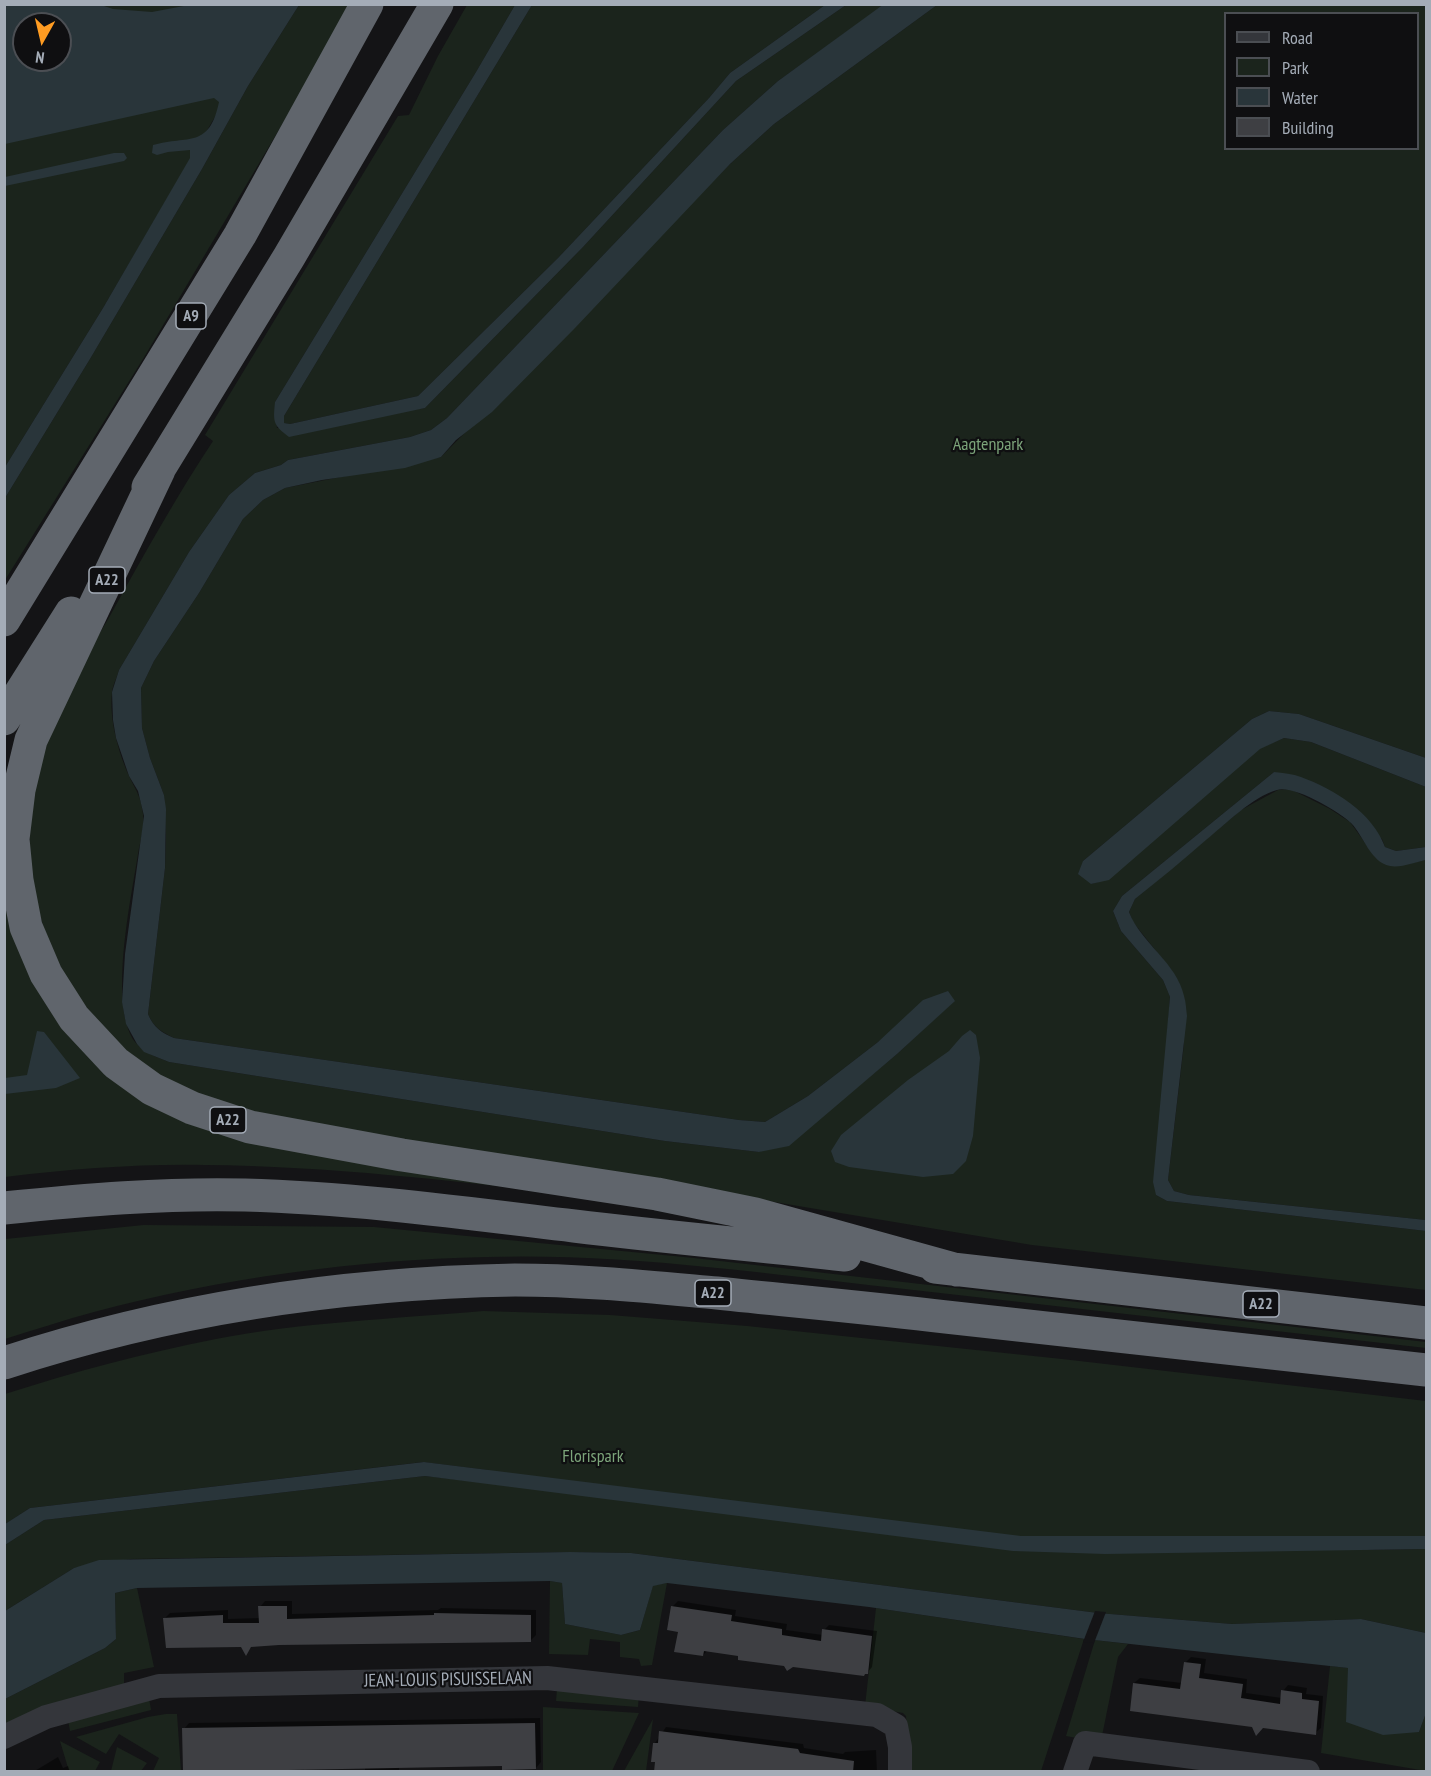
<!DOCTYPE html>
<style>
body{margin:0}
#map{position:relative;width:1431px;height:1776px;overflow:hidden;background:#141416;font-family:"PT Sans Narrow",sans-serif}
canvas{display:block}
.frame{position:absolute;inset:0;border:6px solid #a4acb7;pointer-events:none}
.legend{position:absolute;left:1224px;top:12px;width:195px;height:138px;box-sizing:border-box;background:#0f0f11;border:2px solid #4b4e53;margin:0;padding:8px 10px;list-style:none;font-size:18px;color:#a4acb7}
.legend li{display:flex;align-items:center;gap:12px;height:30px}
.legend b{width:30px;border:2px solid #4b4e53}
.north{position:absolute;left:12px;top:12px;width:60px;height:60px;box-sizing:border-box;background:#0f0f11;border:2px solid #4b4e53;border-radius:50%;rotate:188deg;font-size:16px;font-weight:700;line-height:24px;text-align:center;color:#a4acb7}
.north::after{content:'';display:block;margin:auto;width:21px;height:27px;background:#ff9c22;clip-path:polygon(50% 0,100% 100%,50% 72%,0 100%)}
</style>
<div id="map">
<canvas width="1431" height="1776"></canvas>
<div class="frame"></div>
<ul class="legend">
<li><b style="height:8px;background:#34363b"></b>Road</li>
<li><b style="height:16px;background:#1b241c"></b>Park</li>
<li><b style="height:16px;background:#29353a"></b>Water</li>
<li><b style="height:16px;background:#3e3f43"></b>Building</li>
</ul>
<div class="north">N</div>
</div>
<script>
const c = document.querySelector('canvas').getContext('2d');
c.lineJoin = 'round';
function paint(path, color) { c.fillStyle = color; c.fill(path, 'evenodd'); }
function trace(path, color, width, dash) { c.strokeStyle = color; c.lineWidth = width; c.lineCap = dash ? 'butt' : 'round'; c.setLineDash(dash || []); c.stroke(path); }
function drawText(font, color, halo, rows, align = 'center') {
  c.font = font + ' "PT Sans Narrow",sans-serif'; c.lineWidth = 4.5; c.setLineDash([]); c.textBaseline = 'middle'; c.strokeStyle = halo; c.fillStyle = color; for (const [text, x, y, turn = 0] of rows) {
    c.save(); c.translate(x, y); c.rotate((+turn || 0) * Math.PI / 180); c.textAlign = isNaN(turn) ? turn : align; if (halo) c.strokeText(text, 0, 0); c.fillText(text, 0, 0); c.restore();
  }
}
paint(new Path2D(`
 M4,5h293l-81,110 -113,193 -98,159zM24,24h36v36h-36z
 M299,5h54l-210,354 -138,221v-82l85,-139 112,-190 46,-83z
 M467,5h48l-39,67 -201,330 2,26 148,-20 158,-161 153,-166 110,-76h38l-106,76 -55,49 -276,288 -16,12 -21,7 -122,23 -7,5 -26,8 -26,22 -40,57 -70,118c-2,7 -6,15 -7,22 -3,27 6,59 17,84 7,15 12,20 14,38 2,12 -3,28 -5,40 -7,45 -30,151 -3,188 9,11 22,15 34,20l496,79 94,11 73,-44 65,-54 58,-54 -77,42 -70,54 -43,26 -26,-2 -565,-82c-12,-6 -21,-11 -26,-24l17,-146 1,-32 -2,-41 -14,-37 -8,-30 -1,-40 13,-27 45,-68 44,-74 20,-19 22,-12 156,-31 289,-293 44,-40 163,-119h489v753l-127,-44 -30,-3 -17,8 -169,142 8,23 7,-2 162,-134 24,-10 27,4 115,45v60l-30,4 -11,-4 -3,-8 -108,-67 -152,124 -9,15 8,20 42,49 7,17 -14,198 11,6 259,30v59l-394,-45 -683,-114c-63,-13 -130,-21 -186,-54 -36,-21 -66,-53 -89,-87 -48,-73 -56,-163 -29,-245 16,-50 46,-95 71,-140 31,-56 62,-111 97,-164l-8,-6 193,-319 11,-1 29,-59zM1226,14h192v134h-192z
 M532,5h293l-95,68 -21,25 -151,160 -140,138 -128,28 -7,-1 1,-7z
 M1290,789l40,20 20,13 26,36 30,6 20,-4v360l-237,-25 -15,-4 -6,-11 16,-136 -12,-73 -39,-49 -4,-10 6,-13 106,-89 37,-20z
 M4,877l132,214 440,104c-124,-14 -247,-29 -372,-30 -67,-1 -133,4 -199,12z
 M144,1225l230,2 320,31 732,84v6c-176,-20 -353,-40 -530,-60 -136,-15 -273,-35 -410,-31 -132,3 -264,21 -392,55 -30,8 -60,18 -89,27v-100z
 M483,1311l127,4 137,11 315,33 364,42v135l-55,1 -2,13 57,-1v84l-65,-14 -129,5 -134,-11 -467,-60 -61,-1 -439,7 -57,9 -69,43v-66l39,-25 381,-44 62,7 1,-13 -65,-8 -393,46 -25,16v-130c69,-22 139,-41 211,-55 87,-17 178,-20 267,-28z
 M550,1581l12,2 3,41 56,11 19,-5 13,-45 14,-2 -15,82 -11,1 -2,-7 -19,-2v-15l-30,-3 -2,16 -39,-1z
 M137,1588l17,79 -30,6v11l-119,42v-27l100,-51 11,-9 -1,-46z
 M876,1608l208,31 -43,132h-131l-4,-55 -3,-3 -38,-7z
 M1095,1640l33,4 -10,13 -16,79 -20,3 -16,-3z
 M1330,1666l18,2 71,64 7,-19v58l-105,-18z
 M557,1689l82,5 -1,13 -82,-6z
 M149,1698l2,12 -81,21 -2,-11z
 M543,1707l96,6 -27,58h-69z
 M166,1714h11l4,57h-28l6,-13 -40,-24 -13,20 -30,-17 72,-20z
 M653,1719l-7,52h-22z
 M60,1741l40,21 -5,9h-26z
 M117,1747l30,16 -6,8h-30z`), '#1b241c');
paint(new Path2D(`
 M5,4l96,1 12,4 39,3 37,-7h110l-51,81 -46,83 -112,190 -85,139v-31l98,-159 87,-150v-8l-22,2 -11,3 -5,-2 1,-8c36,-10 56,4 66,-43l-5,-4 -209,46zM24,24h36v36h-36z
 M884,4l53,1 -163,119 -44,40 -155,164 -83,84 -36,28 -15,17 -36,11 -83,12 -37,8 -22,12 -20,19 -44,74 -45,68 -13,27 1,40 8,30 14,37 2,14 -1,59 -17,146c5,13 14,19 26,24l565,82 26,2 43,-26 70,-54 45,-42 25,-9 7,10 -58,53 -108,92 -30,6 -94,-11 -496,-79 -25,-10 -7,-8 -11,-20 -4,-22 3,-48 19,-138 -6,-25 -9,-15 -13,-38 -3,-18 -1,-28 7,-22 70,-118 40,-57 26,-22 26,-8 7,-5 122,-23 21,-7 16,-12 276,-288 55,-49z
 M515,5h17l-248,411v7l6,1 128,-28 140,-138 151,-160 21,-25 95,-68h21l-110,76 -153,166 -158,161 -136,29c-16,-12 -16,-15 -14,-35l201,-330z
 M114,153h10l3,5 -3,3 -119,25v-9z
 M1269,711l30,3 127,44v29l-115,-45 -27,-4 -24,11 -151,131 -18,4 -13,-10 5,-13 169,-142z
 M1274,772c9,1 19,2 27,5 33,12 72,36 84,70l11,4 30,-4v13c-10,2 -25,8 -36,6 -20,-4 -26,-30 -39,-43 -13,-12 -57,-38 -74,-33 -25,7 -51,34 -71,50 -23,20 -47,40 -71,59l-6,13c12,31 48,51 55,84 2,6 2,13 3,20l-19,164 6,11 15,4 237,25v11l-259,-30 -11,-6 -3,-13 17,-185 -7,-17 -42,-49 -8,-20 9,-15z
 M970,1030l6,5 4,23 -7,78 -7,25 -13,13 -30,3 -74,-10 -14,-5 -4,-11 10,-16 67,-55 41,-29 13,-15z
 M37,1031l7,1 36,46 -24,10 -51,6v-16l22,-3z
 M424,1462l597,74h405v13l-321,5 -92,-3 -588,-75 -381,44 -39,25v-21l25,-16z
 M570,1552l61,1 467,60 134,11 129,-5 65,14v80l-7,19 -36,3 -37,-13 2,-54 -263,-29 -216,-32 -202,-24 -14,3 -13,44 -19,5 -56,-11 -3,-41 -12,-2 -413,7 -22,5 1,46 -11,9 -100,51v-88l69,-43 25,-8z`), '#29353a');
paint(new Path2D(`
 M1095,1611l11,1 -12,31 -11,-1z`), '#141416');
paint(new Path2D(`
 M265,1601h27v13l146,-4 3,-2 95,2v25l-5,5 -278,5 -7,8 -5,-8 -76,-27 5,-5 58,-3v9l32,-1v-11z
 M678,1601l58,9 -1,6 52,8 -1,6 37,5 1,-5 5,-5 48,6 -5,36 -5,6 -83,-9 -44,-10 -32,-4 -5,5 -23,-24 -7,-25z
 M1191,1657l15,2 -2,14 43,6 -1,14 36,5 1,-7 5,-6 19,3 -1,6 17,2 -2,32 -6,5 -181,-50 6,-5 42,5 3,-20z
 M540,1718l1,44 -5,6 -32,-4 -105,2v6h-34v-5h-61v5h-23v-5l-60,1 -3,4h-33l-1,-43 5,-6z
 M666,1727l137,17 1,4 39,6 2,-2 31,-2 1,22h-222v-29z
 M58,1757l5,11 5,-2 2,6h-37z`), '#0007');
paint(new Path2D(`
 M258,1606h29v13l147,-4v-2l97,2v27l-252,3 -28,2 -5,9 -5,-9 -75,1 -3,-30 60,-3v8h36z
 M671,1606l61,9 -1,6 51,8v6l39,6 1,-12 50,7 -4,38h-3l-1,2 -71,-9 -6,4 -3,-5 -46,-6v-4l-34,-5 -1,5 -29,-4 4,-20 -11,-2z
 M1184,1662l17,2 -2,14 44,6 -2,14 39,6 1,-14 21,3v6l17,2 -3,34 -53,-7 -7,8 -4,-9 -122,-16 3,-28 47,6z
 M535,1723l1,46 -34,1v-4l-319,6 -1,-44z
 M659,1731l139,18 2,4 54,8 -1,11h-199l1,-10h-4l2,-19h5z`), '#3e3f43');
trace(new Path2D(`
 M4,1737l42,-20 113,-31 388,-8 330,37 19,11 4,21v25
 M1075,1772l10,-29 223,29`), '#34363b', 24);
trace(new Path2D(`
 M159,470l-128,270 -12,50 -6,49 4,41 9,47 20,47 28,44 42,45 36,26 40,19 58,19 152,28 255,39 98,20 202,56
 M148,487l141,-230 148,-253
 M4,620l236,-385 127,-231
 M4,719l67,-106
 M4,1208c80,-8 160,-15 241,-13 110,3 220,18 329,31 90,11 181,19 271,29
 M935,1267l491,56
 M4,1363c165,-54 338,-80 511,-83 67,0 135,7 202,13 76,8 153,15 229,24 160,17 320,35 480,53`), '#60656c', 33);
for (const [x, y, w] of [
 [191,316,30],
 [107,580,36],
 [228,1120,36],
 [713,1293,36],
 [1261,1304,36]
]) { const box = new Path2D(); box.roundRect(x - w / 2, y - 13, w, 26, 4.5); c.fillStyle = '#0f0f11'; c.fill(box); trace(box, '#a4acb7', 1.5); }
drawText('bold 16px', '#a4acb7', null, [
 ["A9",191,316],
 ["A22",107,580],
 ["A22",228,1120],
 ["A22",713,1293],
 ["A22",1261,1304]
]);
drawText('18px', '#7ca47a', '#0f0f11', [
 ["Aagtenpark",988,445],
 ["Florispark",593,1457]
]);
drawText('18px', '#a4acb7', '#0f0f11', [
 ["JEAN-LOUIS PISUISSELAAN",448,1680,-1]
]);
</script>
